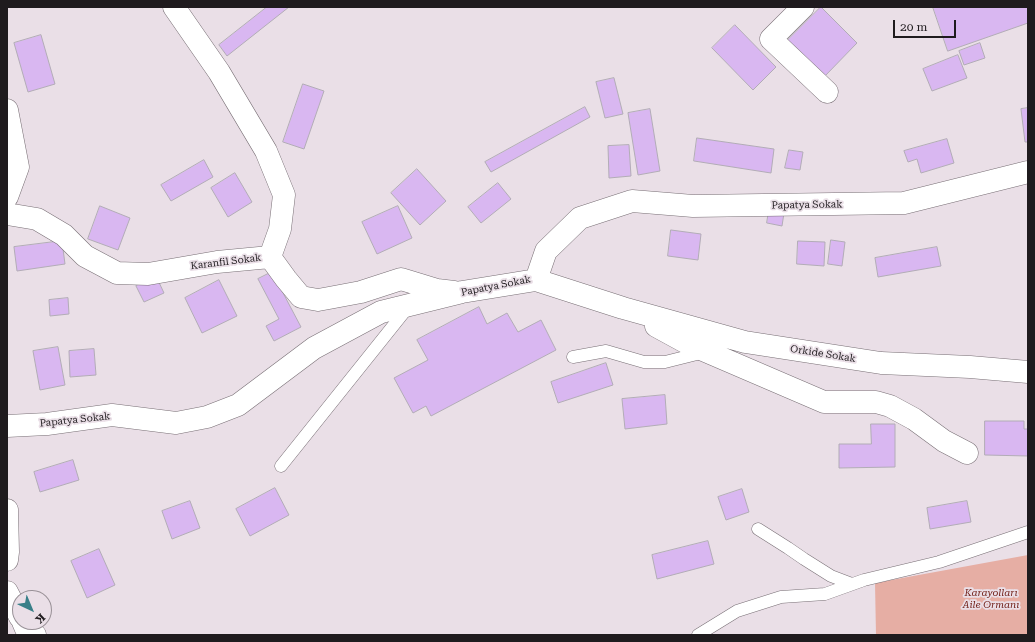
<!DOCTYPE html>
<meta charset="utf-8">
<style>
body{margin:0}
#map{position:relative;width:1035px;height:642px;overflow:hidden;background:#eadfe7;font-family:"Roboto Serif",serif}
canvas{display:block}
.frame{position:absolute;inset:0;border:8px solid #1f1b1e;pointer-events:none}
.north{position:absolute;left:12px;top:590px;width:40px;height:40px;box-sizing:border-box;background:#eadfe7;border:1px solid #999197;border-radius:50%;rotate:136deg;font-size:11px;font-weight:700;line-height:16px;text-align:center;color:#1f1b1e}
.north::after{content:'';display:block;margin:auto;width:14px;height:18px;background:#387f88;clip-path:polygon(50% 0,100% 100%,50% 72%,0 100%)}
.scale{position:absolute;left:893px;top:20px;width:63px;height:18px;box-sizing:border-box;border:2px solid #1f1b1e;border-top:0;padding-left:5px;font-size:12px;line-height:14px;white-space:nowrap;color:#1f1b1e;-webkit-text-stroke:3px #eadfe7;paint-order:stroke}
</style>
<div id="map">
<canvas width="1035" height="642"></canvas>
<div class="frame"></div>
<div class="north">K</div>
<div class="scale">20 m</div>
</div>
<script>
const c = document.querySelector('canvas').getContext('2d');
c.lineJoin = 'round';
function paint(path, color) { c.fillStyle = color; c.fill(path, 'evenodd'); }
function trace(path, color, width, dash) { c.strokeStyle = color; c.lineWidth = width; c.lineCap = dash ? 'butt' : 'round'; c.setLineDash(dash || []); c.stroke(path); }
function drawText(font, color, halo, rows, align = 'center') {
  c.font = font + ' "Roboto Serif",serif'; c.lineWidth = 3.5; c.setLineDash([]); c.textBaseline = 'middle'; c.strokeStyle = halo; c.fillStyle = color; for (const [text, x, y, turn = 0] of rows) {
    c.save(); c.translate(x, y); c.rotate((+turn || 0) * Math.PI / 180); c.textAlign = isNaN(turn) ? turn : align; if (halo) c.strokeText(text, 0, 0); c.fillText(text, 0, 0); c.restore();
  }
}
paint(new Path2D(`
 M1028,555v80h-152l-1,-52z`), '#e6aea4');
const building = new Path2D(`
 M267,7h22l-62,49 -8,-11z
 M821,7l36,36 -32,33 -37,-36z
 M933,7h95v16l-80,28z
 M735,25l41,42 -23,23 -41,-42z
 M41,35l14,49 -27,8 -14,-49z
 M980,43l5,15 -21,7 -5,-14z
 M958,55l9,23 -35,13 -9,-22z
 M614,78l9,36 -18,4 -9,-36z
 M303,84l21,7 -20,58 -21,-7z
 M585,107l5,10 -99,55 -6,-10z
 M1028,108v34h-3l-4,-33z
 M650,109l10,62 -22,4 -10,-62z
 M697,138l77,11 -3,24 -77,-12z
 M947,139l7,24 -33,10 -4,-14 -9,3 -4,-11z
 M629,145l2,31 -22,2 -1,-32z
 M789,150l14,2 -3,18 -15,-2z
 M204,160l9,17 -42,24 -10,-16z
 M417,169l29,32 -26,24 -29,-32z
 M235,173l17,29 -24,15 -17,-29z
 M498,183l13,16 -30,24 -13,-16z
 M100,206l30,12 -12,32 -30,-11z
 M398,206l14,32 -35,16 -15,-32z
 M769,210l15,3 -2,13 -15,-3z
 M671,230l30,4 -3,26 -30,-4z
 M831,240l14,2 -3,24 -14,-2z
 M62,241l3,23 -48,7 -3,-24z
 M798,241l27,1 -1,24 -27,-2z
 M937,247l4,19 -63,11 -3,-19z
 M272,272l29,55 -27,14 -8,-15 13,-7 -21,-40z
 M156,276l8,17 -20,9 -8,-16z
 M219,280l18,36 -35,17 -17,-35z
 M68,298l1,16 -19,2 -1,-16z
 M479,307l8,17 20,-11 11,19 23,-12 15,30 -125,66 -5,-10 -13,7 -19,-35 34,-18 -11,-20z
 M58,347l7,38 -25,5 -7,-39z
 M94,349l2,26 -26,2 -1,-26z
 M606,363l7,22 -55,18 -7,-21z
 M665,395l2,29 -42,5 -3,-30z
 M985,421h39v8h4v27l-43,-1z
 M871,424h24v43l-56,1v-24h32z
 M73,460l6,20 -39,12 -6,-20z
 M275,488l14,27 -39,21 -14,-27z
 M742,489l7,23 -23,8 -8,-23z
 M190,501l10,27 -28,11 -10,-28z
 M967,501l4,21 -41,7 -3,-21z
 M708,541l6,23 -57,15 -5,-24z
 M99,549l16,36 -28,13 -16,-37z`);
paint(building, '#d9b7f1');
trace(building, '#b2acb6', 1);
const service = new Path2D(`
 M573,357l33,-6 38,11h21l40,-10
 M281,466l128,-160
 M758,529l30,19 16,11 27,17 21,8
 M698,635l39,-24 44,-14 44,-3 39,-14 75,-18 89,-30`);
const minor = new Path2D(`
 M174,7l45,65 47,79 18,44 -4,34 -10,28
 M803,7l-32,32 56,53
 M7,110l11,57 -11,30
 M7,214l30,5 27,16 21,21 32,17 31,1 69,-12 53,-5 16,22 15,18 17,3 11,-2 32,-6 40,-13 36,11 17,2
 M536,280l87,28 122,34 136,21 89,4 58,5
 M656,326l33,18 135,58h52l14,4 24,13 30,22 23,12
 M7,426l40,-2 65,-9 64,8 31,-6 31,-12 76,-57 67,-36 81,-20 74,-12 10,-29 34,-33 52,-17 61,5 211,-3 124,-31
 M7,510l1,42 -1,8
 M7,592l13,25
 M23,622l3,7 9,6`);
trace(service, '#786f75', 13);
trace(minor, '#786f75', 23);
trace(service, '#fff', 12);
trace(minor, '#fff', 22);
drawText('10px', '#1f1b1e', '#eadfe7', [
 ["Papatya Sokak",807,205,-1],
 ["Karanfil Sokak",226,262,-7],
 ["Papatya Sokak",496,286,-11],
 ["Orkide Sokak",823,354,9],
 ["Papatya Sokak",75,420,-6]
]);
drawText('italic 10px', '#701d15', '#eadfe7', [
 ["Karayolları",991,593],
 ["Aile Ormanı",991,605]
]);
</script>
